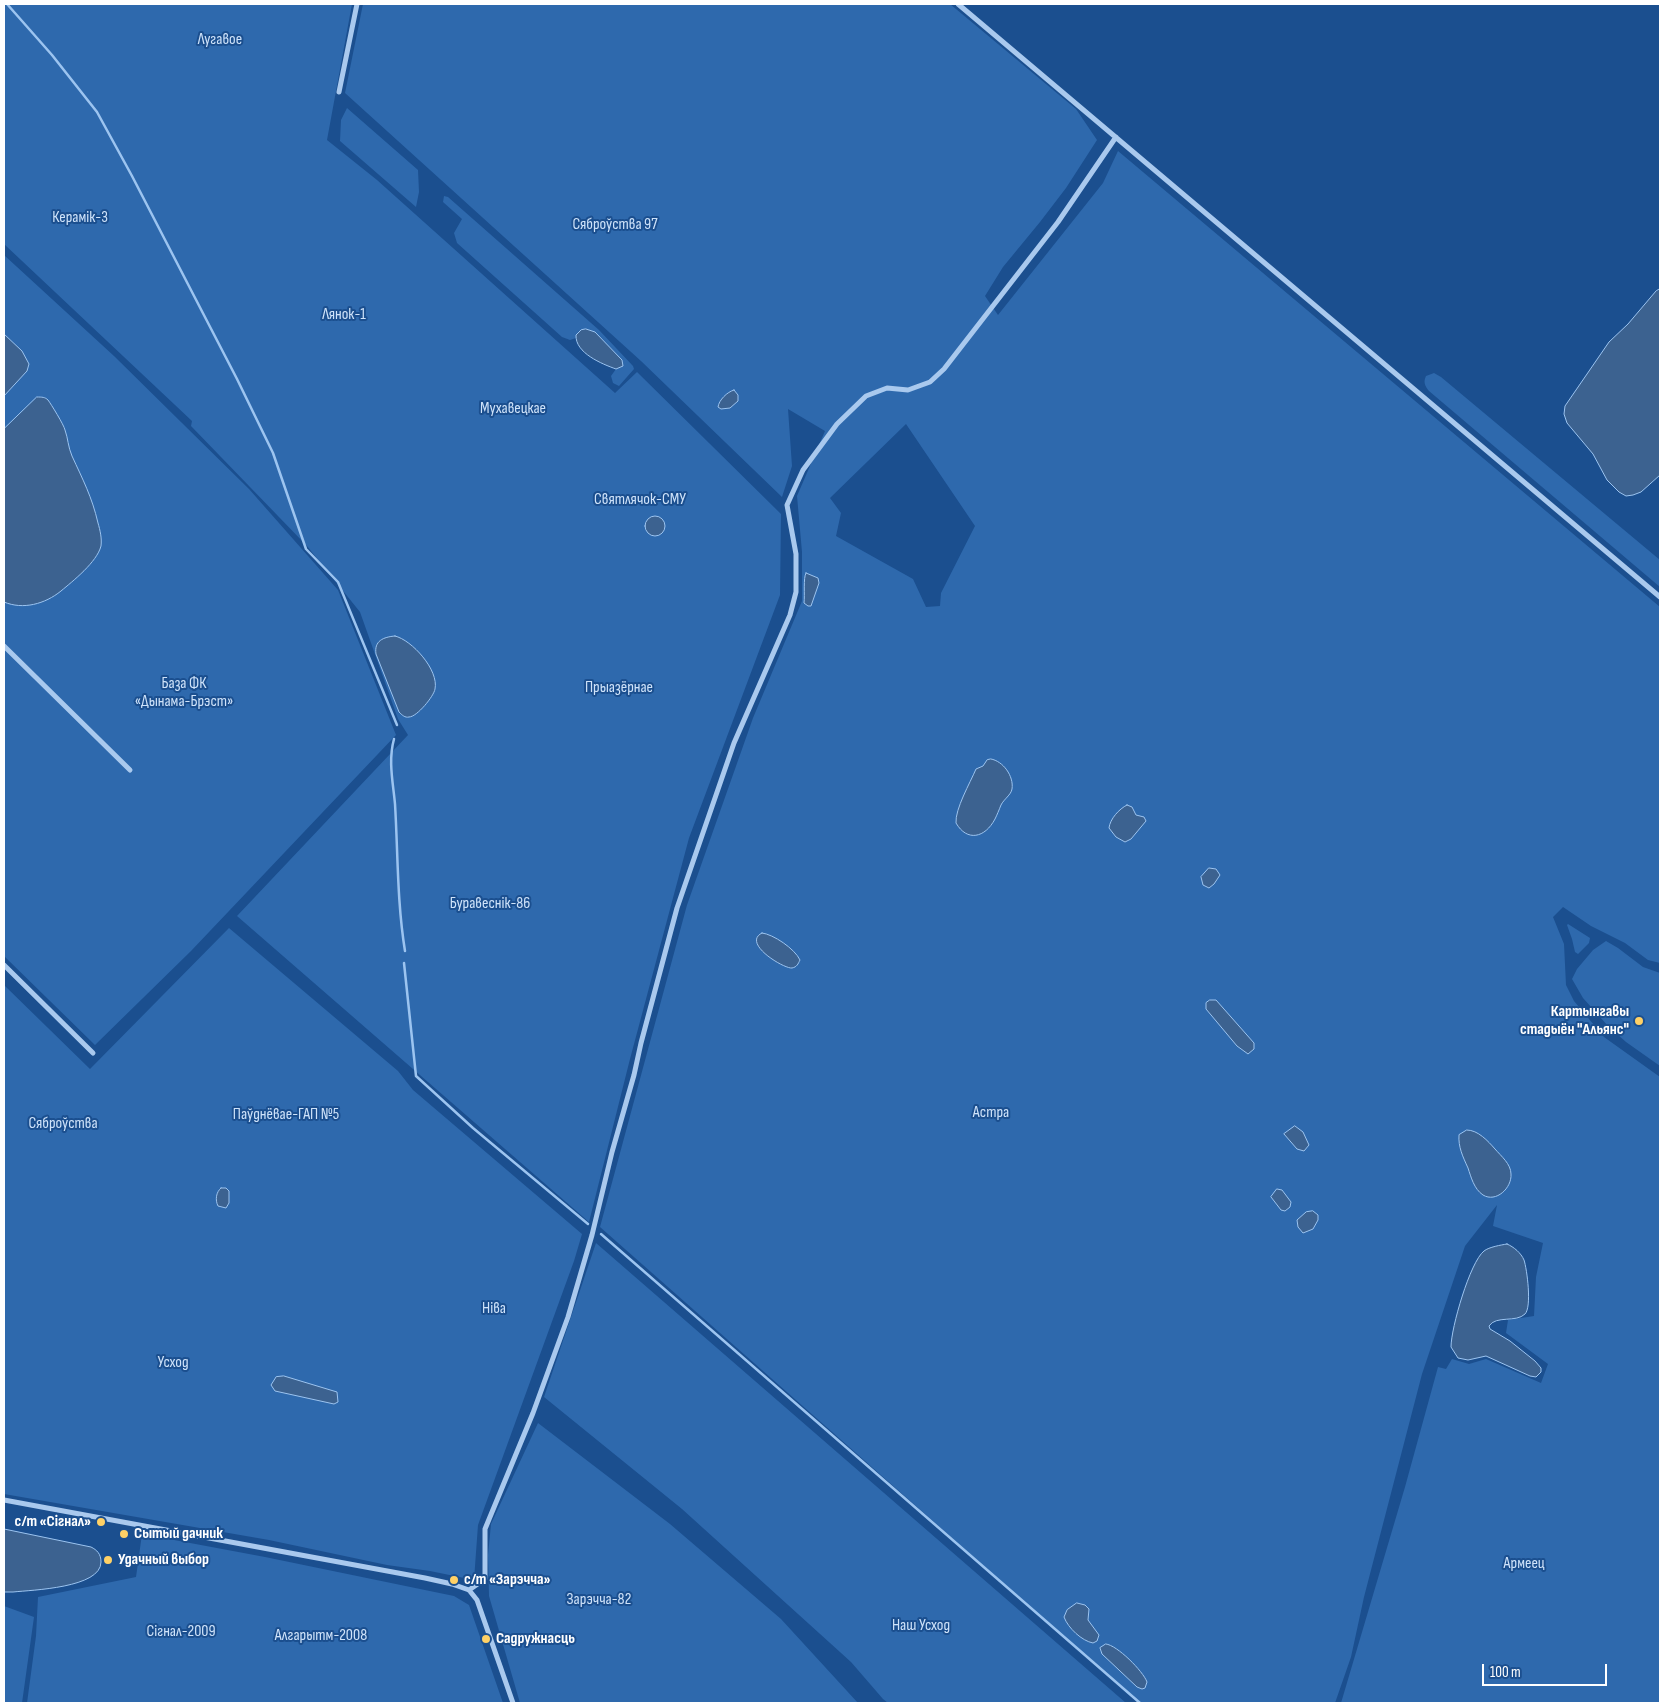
<!DOCTYPE html>
<meta charset="utf-8">
<style>
body{margin:0}
#map{position:relative;width:1664px;height:1707px;overflow:hidden;background:#1b4f8f;font-family:"Sofia Sans Condensed",sans-serif}
canvas{display:block}
.frame{position:absolute;inset:0;border:5px solid #fff;pointer-events:none}
.scale{position:absolute;left:1482px;top:1664px;width:125px;height:22px;box-sizing:border-box;border:2px solid #fff;border-top:0;padding-left:6px;font-size:15px;line-height:18px;white-space:nowrap;color:#fff;-webkit-text-stroke:4px #1b4f8f;paint-order:stroke}
</style>
<div id="map">
<canvas width="1664" height="1707"></canvas>
<div class="frame"></div>
<div class="scale">100 m</div>
</div>
<script>
const c = document.querySelector('canvas').getContext('2d');
c.lineJoin = 'round';
function paint(path, color) { c.fillStyle = color; c.fill(path, 'evenodd'); }
function trace(path, color, width, dash) { c.strokeStyle = color; c.lineWidth = width; c.lineCap = dash ? 'butt' : 'round'; c.setLineDash(dash || []); c.stroke(path); }
function drawText(font, color, halo, rows, align = 'center') {
  c.font = font + ' "Sofia Sans Condensed",sans-serif'; c.lineWidth = 4; c.setLineDash([]); c.textBaseline = 'middle'; c.strokeStyle = halo; c.fillStyle = color; for (const [text, x, y, turn = 0] of rows) {
    c.save(); c.translate(x, y); c.rotate((+turn || 0) * Math.PI / 180); c.textAlign = isNaN(turn) ? turn : align; if (halo) c.strokeText(text, 0, 0); c.fillText(text, 0, 0); c.restore();
  }
}
paint(new Path2D(`
 M4,4h348l-25,136 50,40 238,213 22,-21 144,142 -1,81 -91,243 -59,221 -41,163 -352,-306 171,-181 -10,-16 -38,-107 -53,-66 -116,-120 1,-5 -188,-177z
 M363,4h587l126,105 21,31 -31,48 -26,34 -37,45 -18,29 13,19 105,-132 15,-32 542,456v356l-12,-3 -23,-17 -34,-17 -28,-19 -10,10 11,27 2,41 8,16 30,36 56,40v626h-319l64,-216 33,-120 8,2 6,-10 17,5 17,-5 55,24 7,-19 -42,-31 2,-13 26,-4 2,-39 7,-34 -50,-17 4,-21 -32,41 -43,128 -58,223 -13,60 -16,46h-196l-539,-476 87,-322 66,-187 49,-117v-49l-5,-56 28,-65 -37,-22 4,57 -10,31 -141,-136 -296,-268zM906,424l69,102 -34,67 -1,13 -14,1 -13,-28 -77,-43 5,-23 -11,-15z
 M347,108l71,62 1,22 -3,15 -76,-66 1,-21z
 M444,196l4,1 151,133 34,36 1,3 -15,17 -6,-3 -2,-7 5,-7 5,-2v-7l-21,-22 -15,-9 -7,3 -2,6 -6,2 -8,-3 -105,-94 -3,-10 8,-14 -19,-17z
 M4,255l110,101 135,133 89,101 58,145 -205,216 -96,94 -91,-89z
 M1434,373l7,4 219,183v27l-231,-196c-4,-5 -6,-9 -3,-15z
 M1568,924l22,14 -1,5 -11,11 -3,-2 -3,-13 -5,-14z
 M229,928l169,143 15,19 169,144 -8,27 -96,264 -4,55 -44,-9 -43,-6 -118,-25 -265,-46v-509l86,84z
 M1606,941l12,7 25,19 17,6v93l-34,-24 -18,-16 -25,-28 -11,-19 5,-10 16,-19z
 M596,1243l530,460h-238l-5,-4 -32,-37 -169,-153 -138,-112z
 M538,1423l132,101 111,95 77,84h-338l-31,-107 -1,-41 3,-31z
 M142,1534l123,23 189,39 15,9 34,98h-476l9,-67 2,-39 98,-20z
 M4,1606l30,11 -12,86h-18z`), '#2e69ad');
const water = new Path2D(`
 M1660,289v186l-19,17 -8,3 -7,1 -7,-4 -12,-12 -14,-26 -26,-31 -3,-9 1,-8 44,-64 19,-18 28,-33z
 M586,329l9,3 27,28 1,6 -7,3c-14,-5 -41,-16 -40,-34l5,-5z
 M4,334l18,17 7,13 -2,7 -23,25z
 M734,390l4,5v6l-8,7 -9,1 -3,-2c1,-7 9,-15 16,-17z
 M37,397c5,0 8,0 11,3 3,4 16,25 17,30 3,8 3,17 7,26 11,24 20,41 26,67 2,7 4,15 3,23 -4,16 -28,35 -40,45 -16,13 -38,19 -57,11v-173z
 M645 526a10 10 0 1 1 20 0a10 10 0 1 1-20 0Z
 M806,573l12,5 1,5 -8,23h-3l-4,-3c1,-8 -1,-25 2,-30z
 M395,636c17,4 44,34 40,53 -1,7 -18,28 -26,28 -4,1 -7,-2 -10,-5l-23,-58c-2,-13 7,-17 19,-18z
 M991,759c12,2 23,17 21,30 -1,6 -8,10 -11,16 -2,5 -4,10 -6,14 -10,19 -28,23 -39,4 -1,-14 14,-40 20,-54l7,-3 4,-6z
 M1127,805l5,2 4,8 8,2 2,4 -15,18 -6,3 -9,-5 -7,-9c1,-9 10,-19 18,-23z
 M1209,868l7,1 4,6 -6,9 -5,4 -6,-3 -2,-8z
 M762,933c11,1 33,16 38,27 -2,4 -3,7 -8,8 -8,1 -51,-25 -30,-35z
 M1210,1000h6l38,43v6l-6,5 -11,-8 -31,-37v-6z
 M1295,1126l8,6 6,13 -5,6 -7,-2 -13,-15z
 M1467,1130c11,0 21,11 28,19 6,7 16,15 16,25 1,14 -15,29 -28,21 -9,-6 -12,-18 -15,-27 -5,-11 -10,-21 -9,-33z
 M221,1188h5l3,3v12l-3,5 -8,-2c-3,-6 -2,-14 3,-18z
 M1277,1189l5,1 9,12 -1,5 -5,4 -4,-1 -10,-13z
 M1313,1211l5,4v5l-5,9 -10,4 -5,-6 -1,-7 9,-8z
 M1507,1244c7,3 14,9 17,16 3,9 8,47 1,54 -9,9 -29,1 -36,12l1,3 20,12 25,20 6,7v4l-5,5 -6,-1 -44,-20 -18,4 -10,-2 -7,-11c0,-19 19,-85 33,-96 5,-4 17,-6 23,-7z
 M284,1376l53,16 1,10 -4,2 -59,-13 -4,-6 5,-8z
 M4,1529l87,18c6,3 10,7 10,15 0,26 -69,28 -88,30h-9z
 M1077,1603l8,2 4,4 -1,11 11,15 -2,6 -4,2c-11,-2 -25,-15 -29,-26l3,-7z
 M1106,1644c11,1 37,27 41,38l-2,6 -3,1 -5,-2 -35,-33 -2,-6z`);
paint(water, '#3c6290');
trace(water, '#9cc4f0', 1);
trace(new Path2D(`
 M7,4l45,51 45,57 35,64 105,203 36,74 33,96 32,33 59,143
 M394,739c-6,22 -1,43 1,65 3,49 2,98 10,147
 M404,963l12,113 57,52 115,96
 M601,1234l539,469`), '#9cc4f0', 2.5);
trace(new Path2D(`
 M958,4l702,593
 M339,92l18,-88
 M4,646l126,124
 M4,965l89,88
 M4,1500l421,78 27,6 17,6 8,10 36,103
 M469,1590l16,-11v-50l48,-116 35,-96 24,-82 20,-83 22,-77 7,-32 36,-135 57,-165 56,-128 6,-23v-38l-9,-49 16,-35 34,-46 29,-28 21,-8 21,2 22,-8 14,-13 114,-147 58,-85`), '#a9c9ee', 5);
for (const [x, y, r, color] of [
 [1639,1021,5,"#ffd166"],
 [101,1522,5,"#ffd166"],
 [124,1534,5,"#ffd166"],
 [108,1560,5,"#ffd166"],
 [454,1580,5,"#ffd166"],
 [486,1639,5,"#ffd166"]
]) { const dot = new Path2D(); dot.arc(x, y, r, 0, 2 * Math.PI); c.fillStyle = color; c.fill(dot); trace(dot, '#1b4f8f', 2); }
drawText('16px', '#cfe3fa', '#1b4f8f', [
 ["Лугавое",220,40],
 ["Керамік-3",80,218],
 ["Сяброўства 97",615,225],
 ["Лянок-1",344,315],
 ["Мухавецкае",513,409],
 ["Святлячок-СМУ",640,500],
 ["База ФК",184,684],
 ["«Дынама-Брэст»",184,702],
 ["Прыазёрнае",619,688],
 ["Буравеснік-86",490,904],
 ["Астра",991,1113],
 ["Паўднёвае-ГАП №5",286,1115],
 ["Сяброўства",63,1124],
 ["Ніва",494,1309],
 ["Усход",173,1363],
 ["Армеец",1524,1564],
 ["Зарэчча-82",599,1600],
 ["Наш Усход",921,1626],
 ["Сігнал-2009",181,1632],
 ["Алгарытм-2008",321,1636]
]);
drawText('bold 16px', '#fff', '#1b4f8f', [
 ["Картынгавы",1629,1012,"right"],
 ["стадыён \"Альянс\"",1629,1030,"right"],
 ["с/т «Сігнал»",91,1522,"right"],
 ["Сытый дачник",134,1534],
 ["Удачный выбор",118,1560],
 ["с/т «Зарэчча»",464,1580],
 ["Садружнасць",496,1639]
], 'left');
</script>
